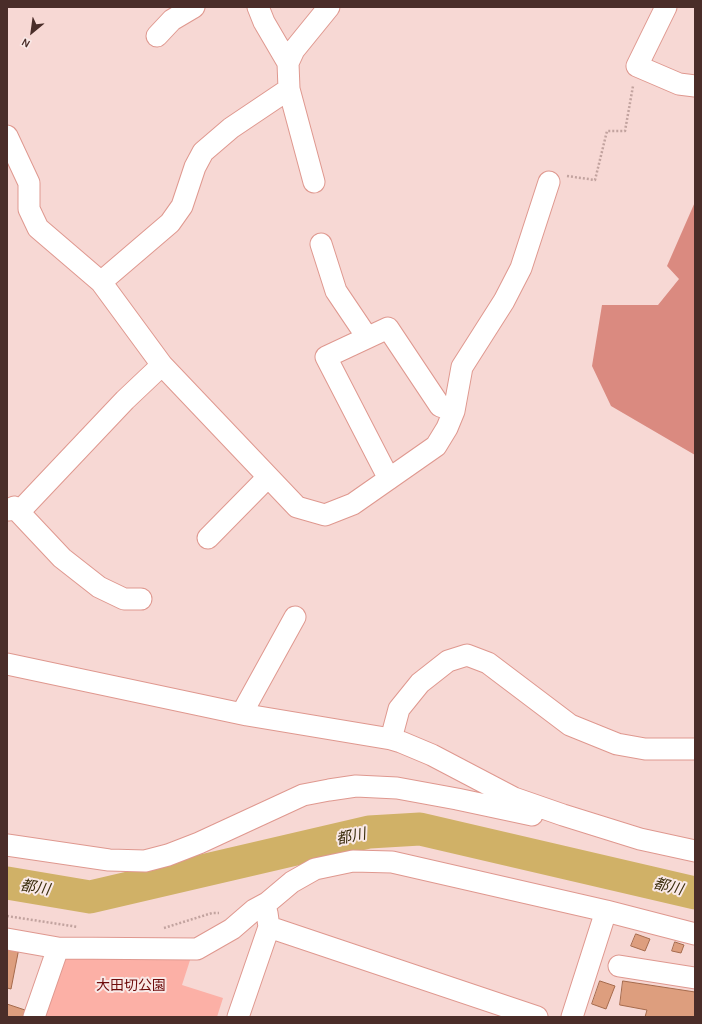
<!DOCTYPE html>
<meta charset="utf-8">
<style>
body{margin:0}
#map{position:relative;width:702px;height:1024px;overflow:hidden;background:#f7d8d4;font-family:Karla,sans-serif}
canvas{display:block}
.frame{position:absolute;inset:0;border:8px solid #4a2d29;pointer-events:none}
.north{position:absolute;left:12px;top:12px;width:40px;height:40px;-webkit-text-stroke:3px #f9e9e7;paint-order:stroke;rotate:209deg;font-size:11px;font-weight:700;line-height:16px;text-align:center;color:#4a2d29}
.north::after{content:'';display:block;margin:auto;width:14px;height:18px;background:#4a2d29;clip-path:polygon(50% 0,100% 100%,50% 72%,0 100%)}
</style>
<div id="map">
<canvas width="702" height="1024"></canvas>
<div class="frame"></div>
<div class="north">N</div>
</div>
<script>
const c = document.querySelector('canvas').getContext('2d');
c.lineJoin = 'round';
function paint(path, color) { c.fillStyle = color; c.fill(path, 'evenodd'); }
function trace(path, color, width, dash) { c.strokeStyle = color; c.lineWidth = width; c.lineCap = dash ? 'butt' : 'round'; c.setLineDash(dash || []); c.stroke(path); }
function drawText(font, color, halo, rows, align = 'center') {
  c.font = font + ' Karla,"Noto Sans JP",sans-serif'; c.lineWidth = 4; c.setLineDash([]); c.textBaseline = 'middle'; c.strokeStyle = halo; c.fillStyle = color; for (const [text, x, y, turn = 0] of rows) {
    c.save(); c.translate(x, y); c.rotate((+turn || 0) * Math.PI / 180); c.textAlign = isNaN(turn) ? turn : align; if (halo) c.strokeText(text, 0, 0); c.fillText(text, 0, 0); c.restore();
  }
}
paint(new Path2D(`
 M67,954h125l-10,31 41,13 -6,19h-178z`), '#fcb0a6');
paint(new Path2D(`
 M695,202v253l-84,-49 -19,-40 10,-61h56l21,-26 -12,-13z`), '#da8a80');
trace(new Path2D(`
 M7,883l83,14 279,-65 51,-3 275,64`), '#d0b167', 33);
const building = new Path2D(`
 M636,934l14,5 -5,12 -14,-5z
 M675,942l9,3 -3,8 -9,-2z
 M7,946l12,2 -8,41 -4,-1z
 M600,981l15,5 -9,23 -14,-5z
 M623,981l72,11v25h-50l2,-7 -27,-5z
 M7,1004l18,6 -2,7h-16z`);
paint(building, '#dd9e7e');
trace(building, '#a56a4c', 1);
const minor = new Path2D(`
 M258,7l6,15 24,41
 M666,7l-29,59 42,18 16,2
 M157,36l15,-16 22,-13
 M7,136l22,47v26l9,19 63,54 61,83 135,142 28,8 28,-11 83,-58 11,-18 7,-17 8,-44 42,-66 17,-33 28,-86
 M314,182l-25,-93 -1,-26 6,-13 35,-43
 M321,244l15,47 31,46
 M101,282l69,-59 12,-17 13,-39 8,-15 28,-24 58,-39
 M389,479l-63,-122 62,-29 52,78 14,5
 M9,510l5,-3 48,51 37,29 25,12h17
 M19,512l106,-112 37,-35
 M208,538l60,-61
 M7,664l240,51 144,24 10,3 31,13 82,43 49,17 77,24 55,12
 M242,713l53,-96
 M391,739l8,-30 21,-26 28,-22 19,-6 21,8 82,62 47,19 28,5h50
 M7,845l102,15 36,1 23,-6 31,-12 104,-48 26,-5 27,-4 41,2 60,11 75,16
 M269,927l268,90
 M7,939l51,9 139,1 35,-20 22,-19 13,-7 25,-21 23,-13 38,-8 39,1 214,49 89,23
 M619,966l76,12
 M34,1017l24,-69
 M238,1017l31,-90 -2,-14
 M572,1017l34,-106`);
trace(minor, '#df988f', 23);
trace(new Path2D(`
 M567,176l28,4 12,-49h18l8,-45
 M7,916l71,11
 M164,928l48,-15h7`), '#c2a39f', 2.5, [2, 2]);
trace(minor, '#fff', 21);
drawText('14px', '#6e0c0c', '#f9e9e7', [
 ["大田切公園",131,986]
]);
drawText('italic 15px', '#3b2e0d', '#f9e9e7', [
 ["都川",351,837,-12],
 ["都川",668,887,13],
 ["都川",35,888,9]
]);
</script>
